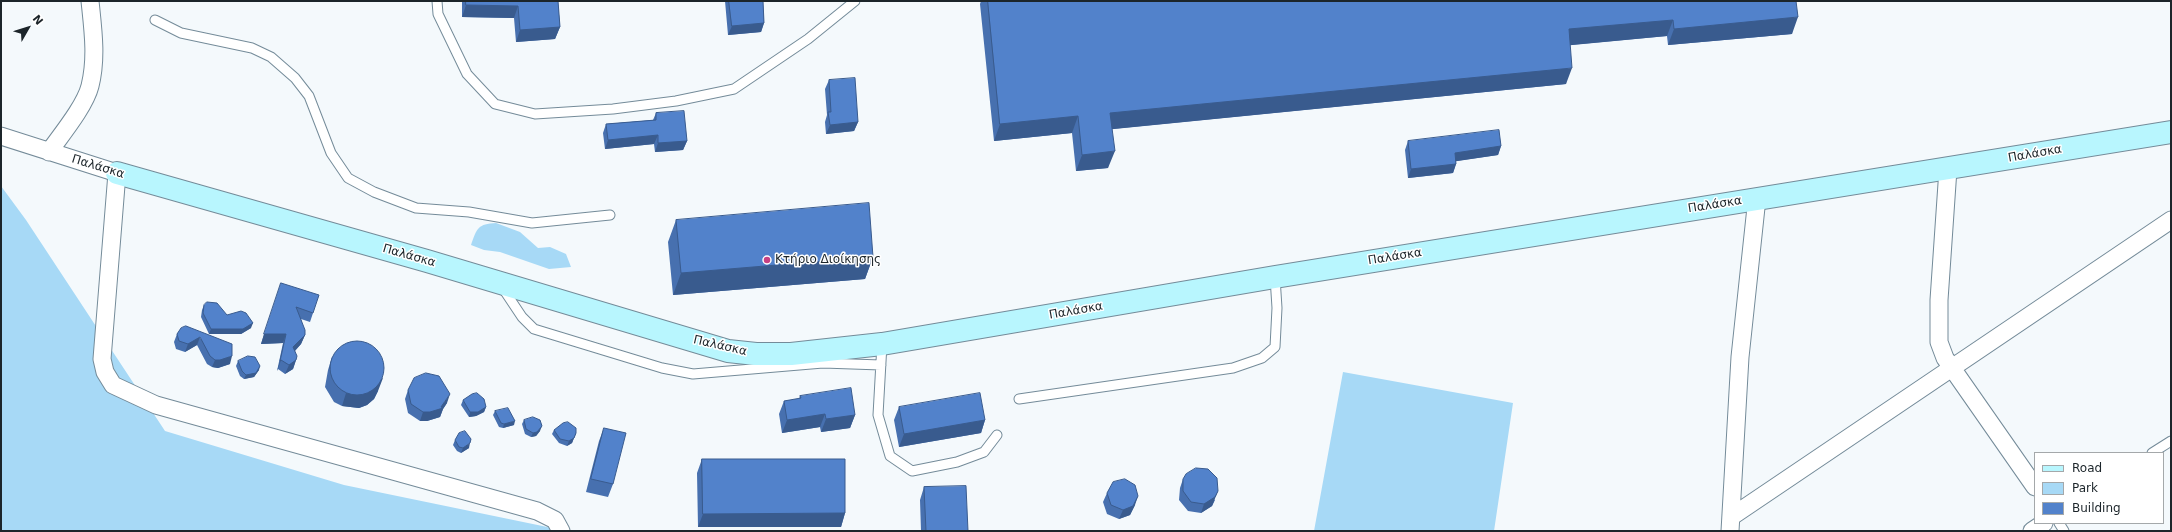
<!DOCTYPE html>
<meta charset="utf-8">
<style>
body{margin:0}
#map{position:relative;width:2172px;height:532px;overflow:hidden;background:#f4f9fc;font-family:"DejaVu Sans",sans-serif}
canvas{display:block}
.frame{position:absolute;inset:0;border:2px solid #1c252a;pointer-events:none}
.legend{position:absolute;left:2034px;top:452px;width:130px;height:72px;box-sizing:border-box;background:#fff;border:1px solid #a4a8aa;margin:0;padding:5px 7px;list-style:none;font-size:12px;color:#1c252a}
.legend li{display:flex;align-items:center;gap:8px;height:20px}
.legend b{width:20px;border:1px solid #a4a8aa}
.north{position:absolute;left:8px;top:8px;width:40px;height:40px;-webkit-text-stroke:3px #fff;paint-order:stroke;rotate:51deg;font-size:11px;font-weight:700;line-height:16px;text-align:center;color:#1c252a}
.north::after{content:'';display:block;margin:auto;width:14px;height:18px;background:#1c252a;clip-path:polygon(50% 0,100% 100%,50% 72%,0 100%)}
</style>
<div id="map">
<canvas width="2172" height="532"></canvas>
<div class="frame"></div>
<ul class="legend">
<li><b style="height:5px;background:#b8f6fe"></b>Road</li>
<li><b style="height:11px;background:#a7d9f6"></b>Park</li>
<li><b style="height:11px;background:#5282cb"></b>Building</li>
</ul>
<div class="north">N</div>
</div>
<script>
const c = document.querySelector('canvas').getContext('2d');
c.lineJoin = 'round';
function paint(path, color) { c.fillStyle = color; c.fill(path, 'evenodd'); }
function trace(path, color, width, dash) { c.strokeStyle = color; c.lineWidth = width; c.lineCap = dash ? 'butt' : 'round'; c.setLineDash(dash || []); c.stroke(path); }
function drawText(font, color, halo, rows, align = 'center') {
  c.font = font + ' "DejaVu Sans",sans-serif'; c.lineWidth = 3; c.setLineDash([]); c.textBaseline = 'middle'; c.strokeStyle = halo; c.fillStyle = color; for (const [text, x, y, turn = 0] of rows) {
    c.save(); c.translate(x, y); c.rotate((+turn || 0) * Math.PI / 180); c.textAlign = isNaN(turn) ? turn : align; if (halo) c.strokeText(text, 0, 0); c.fillText(text, 0, 0); c.restore();
  }
}
paint(new Path2D(`
 M1,186l25,34 139,211 179,54 213,44 1,2h-557z
 M496,223l24,9 18,16 12,-1 16,7 5,13 -22,2 -49,-17 -16,-2 -13,-5c6,-17 7,-21 25,-22z
 M1343,372l170,31 -19,128h-180z`), '#a7d9f6');
const lane = new Path2D(`
 M437,1l1,13 29,60 28,30 40,10 78,-5 63,-8 58,-12 74,-50 47,-38
 M155,20l26,13 71,15 19,9 24,21 14,18 22,57 17,25 26,14 42,16 53,4 63,11 78,-8
 M502,287l20,30 12,12 128,39 31,6 130,-11 58,2
 M882,344l-4,71 12,41 22,15 45,-9 27,-10 13,-17
 M1019,399l214,-31 29,-10 13,-11 2,-39 -2,-31
 M2152,453l19,-12
 M2059,523l5,8`);
const street = new Path2D(`
 M1,136l116,37 -15,186 3,13 8,13 43,20 381,106 18,9 6,11
 M49,152c12,-17 36,-46 41,-66 7,-28 3,-56 0,-85
 M1948,169l-9,131v42l6,16 90,129
 M1731,517l440,-297
 M1730,531l10,-174 17,-159
 M2032,531l12,-8`);
const secondary = new Path2D(`
 M117,173l310,88 301,90 28,3h35l91,-10 393,-67 896,-145`);
trace(lane, '#748b99', 11);
trace(street, '#748b99', 19);
trace(secondary, '#748b99', 24);
trace(lane, '#fff', 9);
trace(street, '#fff', 17);
trace(secondary, '#b8f6fe', 22);
paint(new Path2D(`
 M462,1h96l2,26 -5,12 -39,3 -2,-24 -52,-1z
 M725,1h38l1,22 -3,9 -33,3z
 M981,1h815l-4,33 -124,11 -1,-9 -97,9 -4,39 -454,45 -4,39 -32,3 -4,-38 -78,8 -14,-137z
 M829,80l29,42 -4,9 -28,3 -1,-12 2,-7 -2,-26z
 M656,113l31,28 -4,9 -28,2 -1,-8 -49,5 -2,-16 3,-9 47,-4z
 M1408,141l93,5 -3,9 -42,6v3l-3,9 -45,5 -3,-28z
 M676,220l197,37 -8,22 -192,16 -5,-53z
 M281,283l32,30 -3,9 -9,-3 4,16 -4,9 -6,7 1,9 -3,9 -8,5 -7,-5 -1,2 6,-28 -22,1z
 M204,305l23,10 24,13 -10,6h-32l-8,-17 1,-7z
 M186,326l44,38 -12,4 -6,-1 -5,-3 -10,-19 -12,7 -9,-3 -2,-7 3,-8z
 M332,357l46,34 -4,8 -7,6 -8,3 -17,-2 -8,-4 -9,-15 3,-17z
 M238,361l21,9 -5,7 -10,2 -4,-3 -4,-10z
 M408,390l39,13 -4,6 -3,8 -13,4h-7l-12,-8 -3,-14z
 M800,396l55,19 -5,13 -29,4 -1,-5 -38,6 -3,-19 5,-13 15,-2z
 M463,400l23,7 -2,5 -8,4 -7,1 -8,-12z
 M899,407l86,13 -4,13 -82,14 -5,-27z
 M495,411l19,14 -11,3 -4,-1 -6,-12z
 M524,420l16,11 -4,5 -5,1 -6,-3 -3,-10z
 M604,428l9,56 -5,13 -22,-5 13,-51z
 M554,430l22,3 -4,10 -5,3 -8,-3 -7,-9z
 M455,440l14,8 -8,5 -4,-2 -4,-6z
 M702,459l143,54 -4,14h-143l-1,-54z
 M1183,479l32,21 -3,6 -11,7 -13,-2 -9,-11 1,-12z
 M924,487l44,44h-47l-1,-31z
 M1107,493l28,12 -5,10 -11,4 -12,-5 -4,-12z`), '#4770af');
paint(new Path2D(`
 M466,5l52,1 -4,12 -52,-1z
 M1798,17l-6,17 -124,11 6,-16z
 M1673,20l-6,16 -105,10 7,-17z
 M764,23l-3,9 -33,3 4,-9z
 M560,27l-5,12 -39,3 4,-12z
 M1572,68l-6,16 -462,46 6,-17z
 M1078,116l-6,17 -78,8 6,-17z
 M858,122l-4,9 -28,3 4,-9z
 M658,135l-4,9 -49,5 3,-9z
 M687,141l-4,9 -28,2 3,-9z
 M1501,146l-3,9 -47,7 4,-9z
 M1115,151l-7,17 -32,3 6,-16z
 M1456,164l-3,9 -45,5 3,-9z
 M873,257l-8,22 -192,16 8,-22z
 M253,323l-2,5 -10,6h-32l2,-5z
 M264,334h22l-3,9 -22,1z
 M305,335l-4,9 -11,12 3,-9z
 M200,337l-3,8 -12,7 3,-8z
 M232,356l-2,8 -12,4 -6,-1 3,-7z
 M281,360l-3,9 -1,2 3,-10z
 M296,360l-3,9 -8,5 4,-9z
 M260,366l-1,4 -5,7 -10,2 2,-4z
 M383,378l-5,13 -4,8 -7,6 -8,3 -17,-2 4,-13z
 M450,394l-3,9 -4,6 -3,8 -13,4h-7l3,-9 18,-5z
 M486,407l-2,5 -8,4 -7,1 1,-5z
 M825,414l-5,13 -38,6 5,-13z
 M855,415l-5,13 -29,4 5,-13z
 M985,420l-4,13 -82,14 5,-13z
 M515,421l-1,4 -11,3 1,-4z
 M542,426l-2,5 -4,5 -5,1 2,-4z
 M576,433l-4,10 -5,3 2,-5z
 M470,443l-1,5 -8,5 2,-5z
 M1218,491l-6,15 -11,7 3,-9z
 M1138,496l-3,9 -5,10 -11,4 4,-9z
 M845,513l-4,14h-143l5,-13z`), '#395b8e');
const building = new Path2D(`
 M466,1h92l2,26 -40,3 -2,-24 -52,-1z
 M729,1h34l1,22 -32,3z
 M988,1h808l2,16 -124,12 -1,-9 -104,9 3,39 -462,45 5,38 -33,4 -4,-39 -78,8z
 M855,78l3,44 -28,3 -2,-13h3l-2,-32z
 M684,111l3,30 -29,2v-8l-50,5 -2,-16 50,-4v-7z
 M1499,130l2,16 -46,7 1,11 -45,5 -3,-28z
 M869,203l4,54 -192,16 -5,-53z
 M281,283l38,12 -6,18 -17,-6 9,23v5l-12,12 4,9 -1,4 -7,5 -8,-5 -1,1 6,-27h-22z
 M207,302l10,1 10,12 14,-4 5,2 7,10 -10,6h-32l-8,-16 1,-8z
 M186,326l46,18v12l-12,4h-5l-5,-4 -10,-19 -12,7 -9,-3 -2,-7 4,-6z
 M330 368a27 27 0 1 1 54 0a27 27 0 1 1-54 0Z
 M248,356l7,1 5,9 -4,7 -10,2 -4,-4 -4,-10z
 M426,373l13,3 11,18 -9,13 2,1 -13,4h-7l-12,-8 -3,-14 6,-12z
 M851,388l4,27 -29,4 -1,-5 -38,6 -3,-19 17,-3 -1,-2z
 M477,393l7,6 2,8 -8,5h-8l-7,-12 9,-6z
 M980,393l5,27 -81,14 -5,-27z
 M508,408l7,13 -11,3 -3,-1 -6,-12z
 M533,417l7,3 2,6 -5,6 -4,1 -7,-4 -2,-9z
 M568,422l8,6v5l-2,5 -5,3 -9,-2 -6,-9 9,-7z
 M604,428l22,5 -13,51 -22,-5z
 M465,431l6,8 -1,4 -7,5 -4,-1 -4,-7 4,-7z
 M702,459h143v54l-142,1z
 M1196,468l12,1 9,9 1,13 -3,6 -11,7 -13,-2 -8,-11v-12l3,-5z
 M1125,479l10,6 3,11 -5,10 -10,4 -12,-5 -4,-12 6,-11z
 M966,486l2,45h-42l-2,-44z`);
paint(building, '#5282cb');
trace(building, '#395b8e', 1);
for (const [x, y, r, color] of [
 [767,260,4,"#c74183"]
]) { const dot = new Path2D(); dot.arc(x, y, r, 0, 2 * Math.PI); c.fillStyle = color; c.fill(dot); trace(dot, '#fff', 1.5); }
drawText('12px', '#1c252a', '#fff', [
 ["Παλάσκα",2035,154,-10],
 ["Παλάσκα",98,167,17],
 ["Παλάσκα",1715,205,-9],
 ["Παλάσκα",409,256,16],
 ["Παλάσκα",1395,257,-9],
 ["Παλάσκα",1076,311,-10],
 ["Παλάσκα",720,346,13]
]);
drawText('12px', '#1c252a', '#fff', [
 ["Κτήριο Διοίκησης",775,260]
], 'left');
</script>
